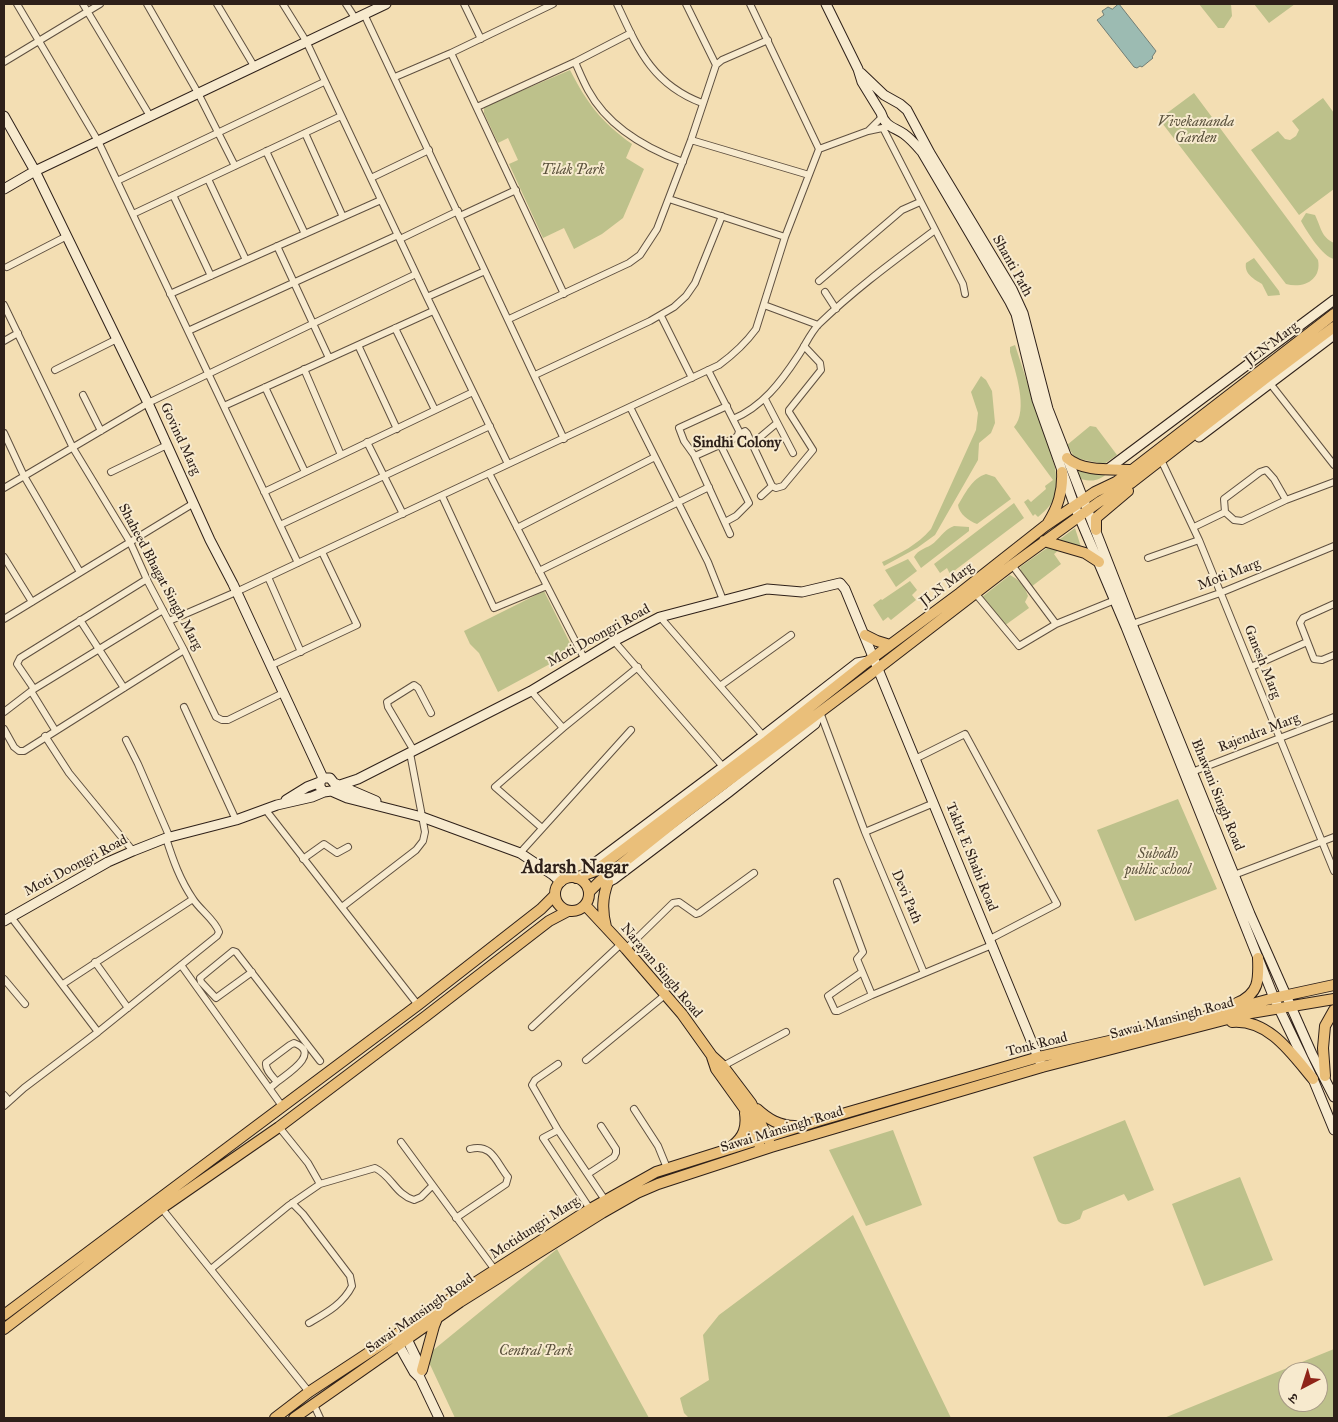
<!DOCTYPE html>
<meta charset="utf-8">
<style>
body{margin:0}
#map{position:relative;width:1338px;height:1422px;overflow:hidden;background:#f3deb3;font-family:"IM FELL Great Primer","Noto Serif Devanagari",serif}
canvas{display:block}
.frame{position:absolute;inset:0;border:5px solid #2e2019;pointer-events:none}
.north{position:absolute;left:1278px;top:1362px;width:50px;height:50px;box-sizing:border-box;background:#f7eace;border:1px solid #a79986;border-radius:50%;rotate:220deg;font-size:14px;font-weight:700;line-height:20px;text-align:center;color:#2e2019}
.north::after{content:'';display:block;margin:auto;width:18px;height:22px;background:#8f2418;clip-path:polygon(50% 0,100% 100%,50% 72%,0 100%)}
</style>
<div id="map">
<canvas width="1338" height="1422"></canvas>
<div class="frame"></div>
<div class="north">उ</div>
</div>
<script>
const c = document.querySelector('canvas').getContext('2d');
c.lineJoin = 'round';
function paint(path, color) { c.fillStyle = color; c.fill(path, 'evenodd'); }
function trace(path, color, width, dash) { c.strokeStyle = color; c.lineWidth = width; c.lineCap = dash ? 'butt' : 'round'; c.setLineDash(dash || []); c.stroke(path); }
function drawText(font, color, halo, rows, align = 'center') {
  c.font = font + ' "IM FELL Great Primer",serif'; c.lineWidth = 4; c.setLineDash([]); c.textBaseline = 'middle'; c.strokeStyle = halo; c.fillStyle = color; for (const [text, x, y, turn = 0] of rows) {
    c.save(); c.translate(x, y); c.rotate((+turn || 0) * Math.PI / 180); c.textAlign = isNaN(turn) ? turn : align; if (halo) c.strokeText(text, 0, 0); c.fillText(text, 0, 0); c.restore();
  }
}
paint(new Path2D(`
 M1199,4h32l1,12 -8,12h-6z
 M1254,4h41l-26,19z
 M570,70c17,33 31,52 62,74l-6,14 18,11 -21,49 -21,16 -28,15 -10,-21 -21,10 -34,-74 9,-4 -10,-22 -10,5 -14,-30v-6z
 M1194,93l124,167c4,20 -15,29 -32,24l-127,-165z
 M1323,98l11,15v76l-35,26 -48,-65 27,-19 7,8 5,1 6,-4 3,-6 -7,-9z
 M1306,213l9,2c6,12 6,22 19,28v16c-11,-2 -27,-27 -33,-38z
 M1254,258l25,33 1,4 -12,1 -6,-12c-8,-5 -18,-10 -16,-21z
 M1015,345l40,122c3,24 3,34 -17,50l-3,-3 -2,2 -9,-14 4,-3 3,3 15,-13 -1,-3 8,-6 -39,-53c15,-17 1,-56 -4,-75v-5z
 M981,376l5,4 6,11 3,32 -4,10 -12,10 -1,17 -43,75 -18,13 -33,18 -2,-4c19,-9 35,-17 49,-33l45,-99 2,-17 -7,-21z
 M1090,426l6,1 21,28 -13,9 -29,-6 -8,-13z
 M1075,467l33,6c-10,8 -15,9 -27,6z
 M986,474l9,3 16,22 -34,25c-8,-3 -18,-10 -19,-19 7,-11 14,-27 28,-31z
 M1014,503l10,15 -74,56 -3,-6 -7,5 -6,-9z
 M954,526l15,1v4l-48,37 -7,-11c4,-7 10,-8 17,-12 9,-6 12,-15 23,-19z
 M1075,528l6,19 -25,-5z
 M1047,548l13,1 -6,5 7,10 -30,23 -9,-12 -2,-8z
 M908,559l9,12 -21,16 -11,-17z
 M1010,575c8,4 15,11 18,21l-3,6 4,6 -25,18 -22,-29z
 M910,581l7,9 -5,5 4,5 -25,20 -3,-3 -5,4 -10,-16 8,-6 1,1z
 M544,591l30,60 -76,41 -19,-39 -9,-9 -6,-13z
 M1178,799l39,90 -82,32 -38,-91z
 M1125,1120l29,70 -26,11 -4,-7 -41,17 -3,8c-7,3 -15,9 -22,2l-25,-64z
 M893,1130l29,75 -56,21 -37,-76z
 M1240,1177l33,83 -69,26 -32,-82z
 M853,1215l98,203h-262l-5,-5 -4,-15 29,-18 -6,-45 16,-20z
 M557,1249l92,169h-194l-29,-62z
 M1334,1349v69h-170zM1288,1372h30v30h-30z`), '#bdc18b');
const water = new Path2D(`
 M1119,4l37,47 -4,6 1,1 -11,9 -2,-1 -3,2 -3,-1 -37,-47 7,-5 -2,-4 6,-4 4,2z`);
paint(water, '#9cbbb2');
trace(water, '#707d75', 1);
const street = new Path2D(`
 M17,4l81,137 200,422
 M83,4l67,112
 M147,4l51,89 37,73
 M217,4l37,62
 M283,4l23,37 121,256 81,167
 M346,4l9,14
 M464,4l17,35
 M617,4c21,45 35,80 85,99
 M686,4l30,61
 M750,4l69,145
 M364,14l200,425
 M451,53l113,241
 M4,62l96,-58
 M575,62c4,9 8,19 13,28 20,37 57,58 95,72
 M395,77l56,-24 102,-49
 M477,107l98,-45 56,-29
 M882,117l-14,14 19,-4
 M883,128l80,156 2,10
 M305,133l38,84
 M691,140l118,35
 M266,151l39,83
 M371,178l58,-28
 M208,179l38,81
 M117,181l207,-99
 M173,195l38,81
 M669,199l116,38
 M133,214l208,-98
 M460,216l56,-26
 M400,239l58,-28
 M277,246l52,112
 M7,267l60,-31
 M819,281l83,-71 18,-8
 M825,292l11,17
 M170,294l211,-94
 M427,297l58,-26
 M4,305l69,143 57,94 18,40 36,68 32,67 6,3h6l55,-27
 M764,305l54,20
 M661,316l31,62
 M509,319l120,-56 11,-8 17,-26 34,-89 25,-75 6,-5 46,-20
 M395,328l40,82
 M188,331l210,-96
 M4,341l14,-8
 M358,345l39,84
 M304,369l37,86
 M55,370l62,-31
 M535,375l115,-54 24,-14 12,-11 9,-13 27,-67
 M1269,382l65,83
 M265,387l40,85
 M83,395l18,36
 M765,399l28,54
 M224,406l209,-95
 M727,406l-48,22 5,13 10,14 36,79
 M630,407l78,155 15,38
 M733,419c29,-12 48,-37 65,-63 7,-10 12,-23 21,-32 36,-35 76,-64 116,-94
 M4,433l20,43 56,96
 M738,435l7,-4 2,2 25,53
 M367,442l36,72
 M720,444l29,59 -13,13 -11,6
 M752,444l25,-21
 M695,456l40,-18 3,-3 1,-4 -31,-61
 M1163,464l36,76 135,331
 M111,472l56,-27
 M489,473l95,185
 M4,488l144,-85 268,-129
 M264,492l209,-100
 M442,496l52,112 53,-22
 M761,496l11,-10 4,2 7,-2 30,-36 -24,-38v-2l32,-40 -1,-7 -16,-17
 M1286,500l-12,-21 -8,-9 -6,2 -36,27 1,13 9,8 8,1 44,-21 48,-18
 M280,525l210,-99
 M1194,527l31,-15
 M517,528l138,-71
 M4,557l28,45
 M1148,558l51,-18
 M1012,565l44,59 59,-24
 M539,571l170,-84
 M268,577l33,75
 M975,593l44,53 37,-22
 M1334,604l-31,14 -3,5 14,36 8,1 12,-5
 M660,617l106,122
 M4,619l190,-116
 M80,620l44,68
 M169,621l67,-29 483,-227c15,-11 26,-21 37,-36l29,-92 34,-88 49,-18
 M1132,624l88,-31 114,-47
 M614,641l111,128
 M270,666l87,-41 -35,-73
 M1251,667l56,-25
 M720,686l71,-51
 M34,689l-17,-25 3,-6 127,-79
 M31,691l24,39
 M531,691l32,37
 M184,707l52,113
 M4,712l30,-23 129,-79
 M820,712l45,120 59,141
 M4,729l10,18 5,4h5l160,-101
 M45,736l24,37 64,78
 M126,740l12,24 32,74
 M414,751l-26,-44 -1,-5 27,-17 4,3 13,25
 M915,759l50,-25 92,170 -67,35
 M1192,772l142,-55
 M265,809l153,196
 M542,828l-47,-41 68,-59 75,-61
 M865,832l69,-29
 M520,853l111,-123
 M303,859l21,-15 13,9 11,-6
 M1234,875l100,-38
 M837,882l26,70 -6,7 15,36
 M342,907l74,-57 7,-9 2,-9 -15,-79
 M11,917l87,115
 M626,949l47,-46 6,-1 17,12 3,-1 55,-40
 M95,962l33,46
 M181,965l101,141
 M252,972l-36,26 -15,-16 -1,-4 33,-27 3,1 84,109
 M862,972l-34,24 7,15h3l34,-16 120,-50
 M4,979l21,25
 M63,984l130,-85
 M532,1027l89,-83
 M586,1060l79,-65
 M558,1064l-23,16 -3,5 26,45 47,70
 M723,1066l63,-34
 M270,1088l7,-6c10,-8 45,-29 17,-39l-4,2 -24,18c-1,7 7,14 11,19
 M4,1095l5,6
 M4,1106l20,-18 74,-56 119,-96 2,-4c-4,-12 -19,-22 -26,-33 -13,-19 -20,-39 -27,-61
 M634,1109l24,37 9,22
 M558,1130l-15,8 47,71
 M401,1142l94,128
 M588,1174l26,-17 2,-4v-4l-15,-23
 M320,1184l55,-16c17,8 20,26 39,32l7,-3 11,-11
 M292,1203l11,11 47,62 2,10c-9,18 -26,27 -43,37
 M159,1205l150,187
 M456,1218l50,-34 2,-7c-12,-15 -16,-34 -38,-28
 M211,1269l77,-63 32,-22 -12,-21 -29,-36
 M314,1405l6,13`);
const secondary = new Path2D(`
 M826,4l32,65 4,13 19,31c4,14 13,14 23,21 7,5 12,11 18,18l88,150 6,12 21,86 38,107 51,120 148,371 39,81 21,51
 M861,73l23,22 16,9 7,6 23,43 82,136 11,24 25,96 84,215 118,290 62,140 22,43
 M4,116l31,55 113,232 62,137 23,44 90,194
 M4,189l31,-18 351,-167
 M1199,437l135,-102
 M1108,469l226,-169
 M323,778l-3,4v5l4,5 7,-1 16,7 75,19 98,36 33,22 8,7
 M323,778h7l4,5 42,18
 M340,785l18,-6 173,-88 83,-50 46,-24 107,-28 35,3 38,-9 5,6 197,478
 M286,800l21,-13 13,-5
 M591,872l5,-10 127,-95 134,-104 11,-2
 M602,882h6l6,-3 115,-87 86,-68 5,-12
 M4,921l104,-59 25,-11 33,-13 70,-18 41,-15 35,-8 12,-5
 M405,1335l17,35 -1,2
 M396,1340l18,32 6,6 19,40`);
const primary = new Path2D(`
 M1067,458c16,14 44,11 65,12
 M1048,523c10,-16 15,-31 14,-51
 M1096,530v-12l32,-27
 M1044,541l41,12 14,9
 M865,635l12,6 13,4
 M555 894a17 17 0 1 1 34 0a17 17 0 1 1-34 0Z
 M576,878l19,-7 172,-130 96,-76 97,-72 85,-67 50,-34 21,-10 16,-12 202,-156
 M589,892l10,-10 84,-67 185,-139 144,-111 87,-63 32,-19 135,-105 68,-51
 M585,905l41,44 56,65 30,42 11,10 28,37 18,38
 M606,927c-4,-16 -4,-29 2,-45
 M1237,1003c22,-9 22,-23 21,-45
 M1232,1022c37,-3 60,32 81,57
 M712,1057l4,12 33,46 10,29
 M1325,1076l-2,-28 2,-22 9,-16
 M757,1109c11,10 22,17 38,17
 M732,1146c12,-9 15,-19 13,-33
 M4,1315l414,-310 123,-96 14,-14
 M4,1329l158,-121 117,-81 147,-111 123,-95 19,-10
 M422,1370l12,-44 4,-10
 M275,1418l34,-26 161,-106 120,-77 66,-37 162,-51 221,-64 101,-23 134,-36 60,-13
 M294,1418l166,-116 142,-89 35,-20 21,-9 113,-37 271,-80 209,-54 83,-14`);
trace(street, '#5f5040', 8);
trace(secondary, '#2e2019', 11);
trace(primary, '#2e2019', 12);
trace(street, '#f7eace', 6);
trace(secondary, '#f7eace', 9);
trace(primary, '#eabf7a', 10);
drawText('italic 14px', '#59503b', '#f7eace', [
 ["Vivekananda",1196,123],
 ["Garden",1196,139],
 ["Tilak Park",573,171],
 ["Subodh",1158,855],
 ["public school",1158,871],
 ["Central Park",536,1352]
]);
drawText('14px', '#2e2019', '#f7eace', [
 ["Shanti Path",1012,266,61],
 ["JLN Marg",1272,344,-37],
 ["Govind Marg",180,439,65],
 ["Moti Marg",1229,575,-21],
 ["Shaheed Bhagat Singh Marg",160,577,62],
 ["JLN Marg",947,585,-37],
 ["Moti Doongri Road",599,636,-29],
 ["Ganesh Marg",1262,662,68],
 ["Rajendra Marg",1259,733,-21],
 ["Bhawani Singh Road",1217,795,68],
 ["Takht E Shahi Road",971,857,68],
 ["Moti Doongri Road",76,866,-28],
 ["Devi Path",906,897,67],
 ["Narayan Singh Road",661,971,50],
 ["Sawai Mansingh Road",1172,1019,-15],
 ["Tonk Road",1037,1045,-14],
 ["Sawai Mansingh Road",782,1130,-17],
 ["Motidungri Marg",535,1228,-33],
 ["Sawai Mansingh Road",420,1314,-35]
]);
drawText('bold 15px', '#2e2019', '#f7eace', [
 ["Sindhi Colony",737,443]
]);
drawText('bold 19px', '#2e2019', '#f7eace', [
 ["Adarsh Nagar",575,868]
]);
</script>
